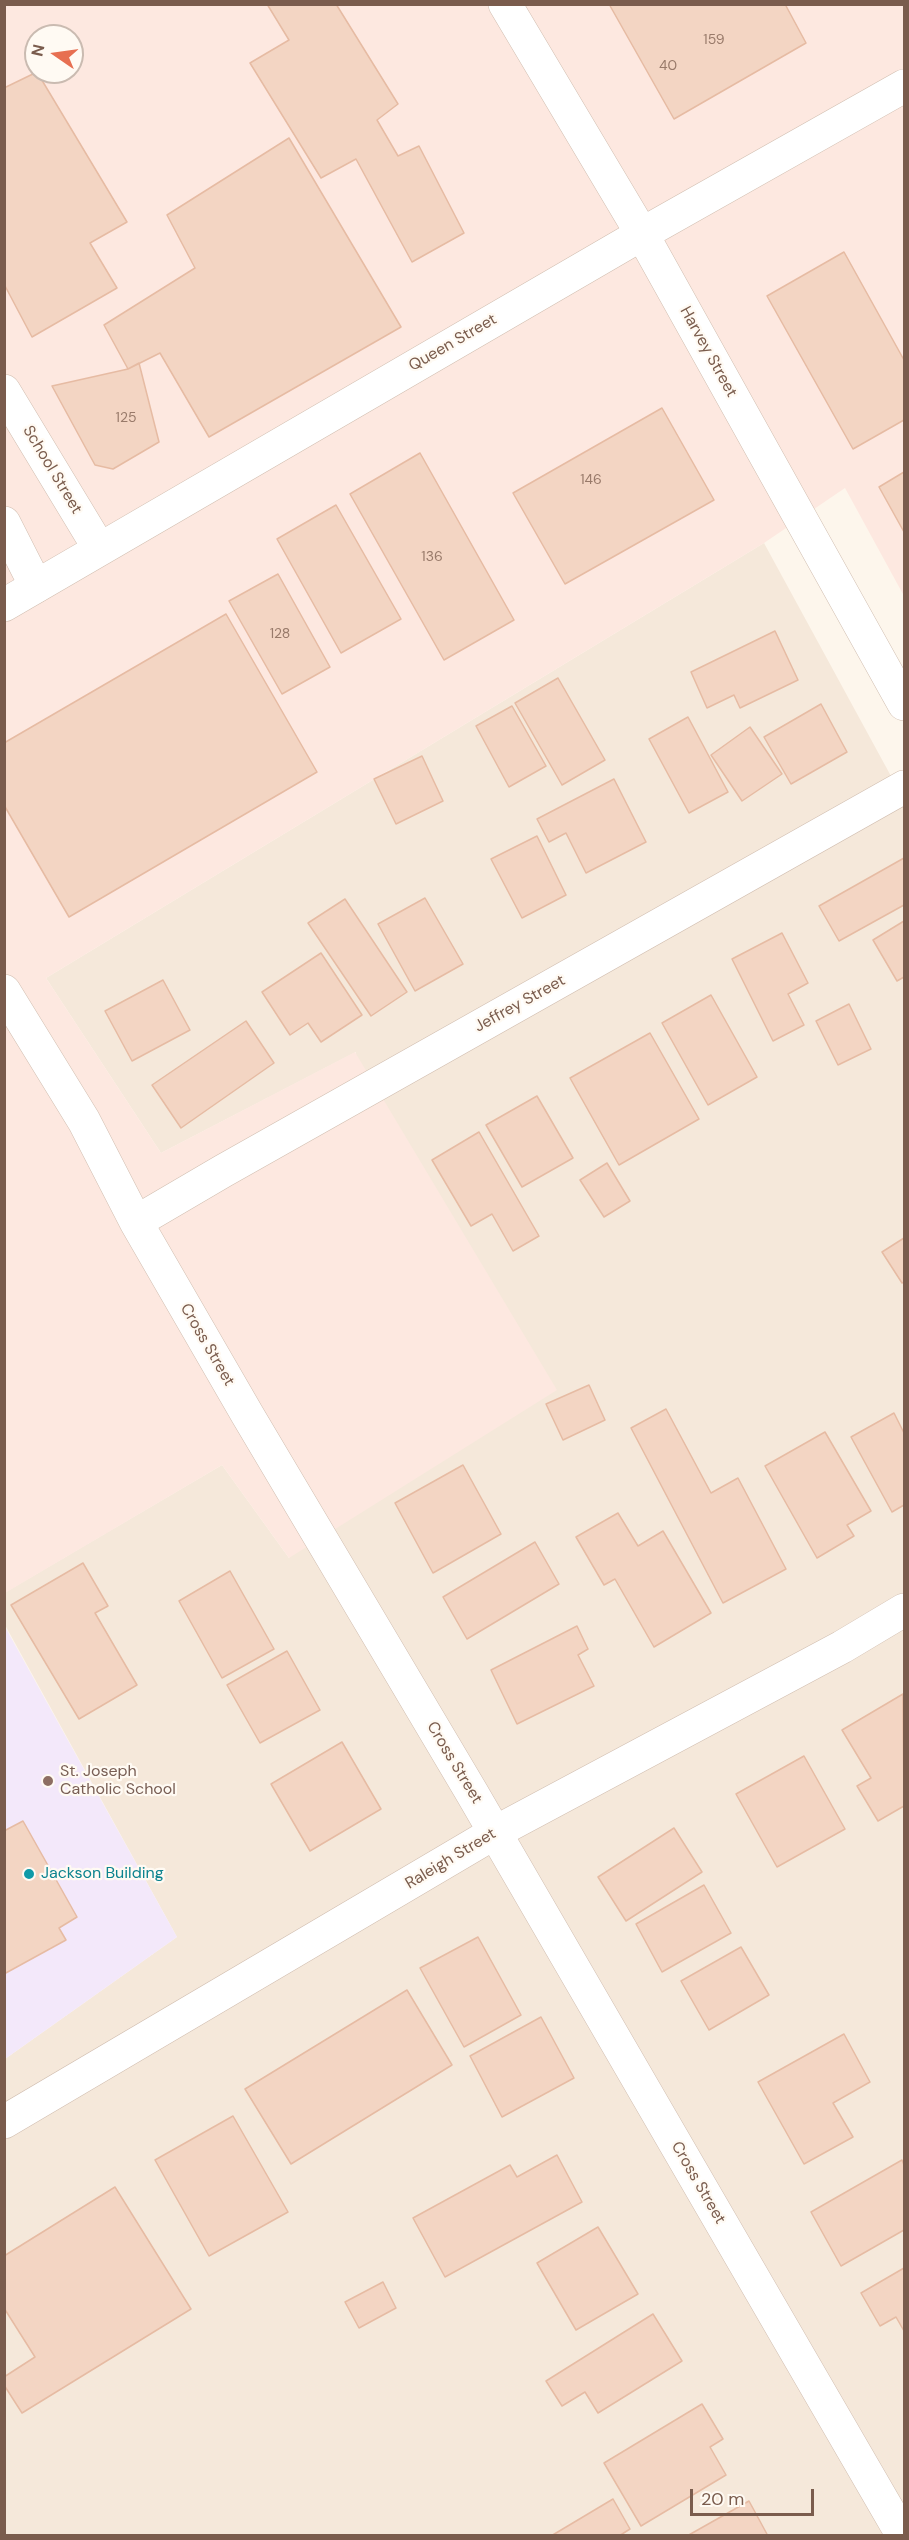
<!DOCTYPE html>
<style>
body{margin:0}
#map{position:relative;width:909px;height:2540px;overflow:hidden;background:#fdf6ec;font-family:"DM Sans",sans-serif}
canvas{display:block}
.frame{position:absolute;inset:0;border:6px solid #7a5c4d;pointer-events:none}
.north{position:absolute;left:24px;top:24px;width:60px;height:60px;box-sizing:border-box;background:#fffaf3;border:2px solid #cabbb1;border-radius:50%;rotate:283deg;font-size:16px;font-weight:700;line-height:24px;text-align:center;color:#7a5c4d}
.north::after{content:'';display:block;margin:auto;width:21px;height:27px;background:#e76f51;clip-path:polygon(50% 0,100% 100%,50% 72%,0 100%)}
.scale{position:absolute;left:690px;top:2489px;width:124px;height:27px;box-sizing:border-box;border:3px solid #7a5c4d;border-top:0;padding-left:8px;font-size:18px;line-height:21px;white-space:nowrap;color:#7a5c4d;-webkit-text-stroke:4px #fffaf3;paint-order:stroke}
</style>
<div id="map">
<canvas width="909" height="2540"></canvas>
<div class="frame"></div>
<div class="north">N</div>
<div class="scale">20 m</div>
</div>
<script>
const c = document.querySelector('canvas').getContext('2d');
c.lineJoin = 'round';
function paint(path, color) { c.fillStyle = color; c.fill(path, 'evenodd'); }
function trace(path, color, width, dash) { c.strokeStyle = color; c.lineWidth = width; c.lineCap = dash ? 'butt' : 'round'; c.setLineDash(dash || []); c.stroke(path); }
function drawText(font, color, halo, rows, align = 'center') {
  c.font = font + ' "DM Sans",sans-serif'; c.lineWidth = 4.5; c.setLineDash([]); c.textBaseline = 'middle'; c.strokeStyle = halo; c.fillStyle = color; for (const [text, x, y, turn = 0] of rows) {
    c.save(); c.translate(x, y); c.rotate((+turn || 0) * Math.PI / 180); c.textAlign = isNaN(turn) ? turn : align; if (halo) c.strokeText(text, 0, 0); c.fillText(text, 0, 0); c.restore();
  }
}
paint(new Path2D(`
 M764,543l140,257v1735h-899v-476l172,-122 -172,-312 -1,-32 218,-128 67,93 67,-506 -195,101 -115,-175z`), '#f5e8da');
paint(new Path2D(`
 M4,5h900v591l-59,-108 -81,55 -718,435 115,175 194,-101 202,338 -268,168 -67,-93 -217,128zM36,36h36v36h-36z`), '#fde8e0');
paint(new Path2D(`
 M4,1625l173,312 -172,122h-1z`), '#f3e8fa');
const building = new Path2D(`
 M267,4h69l62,100 -21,16 21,36 21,-10 45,87 -52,29 -56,-103 -35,19 -71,-115 39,-23z
 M609,4h176l21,39 -132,76z
 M37,72l90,150 -37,21 27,45 -85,49 -28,-53v-196z
 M289,138l112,189 -192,110 -49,-84 -32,16 -24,-44 91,-57 -28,-53z
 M844,252l60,108v60l-51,29 -86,-153z
 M139,363l20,79 -46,27 -18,-4 -43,-79 76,-17z
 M662,408l52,92 -149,84 -52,-91z
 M420,453l94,167 -70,40 -94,-166z
 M904,472v60l-25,-45z
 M336,505l65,114 -60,34 -64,-114z
 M278,574l52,93 -48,27 -53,-93z
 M226,614l91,158 -248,145 -65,-112v-62z
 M775,631l23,49 -58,28 -6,-13 -27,13 -16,-36z
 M558,678l47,82 -43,25 -47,-82z
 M821,704l26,48 -56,32 -27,-47z
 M512,706l34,60 -37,21 -33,-61z
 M688,717l40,75 -39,21 -40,-74z
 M750,727l32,47 -40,27 -31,-46z
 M422,756l21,45 -47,23 -22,-45z
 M614,779l32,63 -60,31 -20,-40 -17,9 -12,-23z
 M537,836l29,59 -44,23 -31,-59z
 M904,858v47l-65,36 -20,-35z
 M425,898l38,66 -48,27 -37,-67z
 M345,899l62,93 -36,24 -63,-93z
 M904,921v56l-7,4 -24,-41z
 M782,933l26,50 -20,11 16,31 -31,16 -41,-82z
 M321,953l41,62 -41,27 -13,-19 -18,12 -28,-43z
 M163,980l27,50 -58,31 -27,-50z
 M711,995l46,82 -49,28 -46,-82z
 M849,1004l22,45 -33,16 -22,-44z
 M246,1021l28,42 -93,65 -29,-43z
 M650,1033l49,86 -80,46 -49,-87z
 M537,1096l36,62 -51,29 -36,-62z
 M479,1132l60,104 -26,15 -21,-37 -21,12 -39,-66z
 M607,1163l23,38 -26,16 -24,-37z
 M904,1238v44l-2,1 -20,-31z
 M589,1385l16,35 -42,20 -17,-36z
 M666,1409l45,84 27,-15 48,91 -63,34 -92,-175z
 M894,1413l10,20v72l-12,7 -41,-75z
 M825,1432l46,79 -24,14 7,11 -37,22 -52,-92z
 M463,1465l38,69 -68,39 -38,-70z
 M618,1513l20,33 25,-15 48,82 -57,34 -39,-68 -11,6 -28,-48z
 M535,1542l24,42 -92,55 -24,-42z
 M83,1563l25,43 -13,7 42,72 -58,34 -68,-114z
 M230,1571l44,78 -52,29 -43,-77z
 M577,1626l11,23 -10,6 16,31 -77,38 -26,-54z
 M287,1651l33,59 -60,33 -33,-58z
 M903,1694l1,112 -26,15 -21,-35 14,-8 -29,-48z
 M342,1742l39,67 -71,42 -39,-67z
 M804,1756l41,73 -68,38 -41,-73z
 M23,1821l54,96 -18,11 7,12 -62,34v-143z
 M674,1828l28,44 -76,49 -28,-44z
 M704,1885l27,48 -69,39 -26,-48z
 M478,1937l43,78 -57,32 -44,-79z
 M741,1947l28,48 -60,35 -28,-49z
 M407,1990l45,75 -161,99 -46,-75z
 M541,2017l33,61 -72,39 -32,-61z
 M844,2034l26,48 -37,21 20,34 -49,27 -46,-82z
 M233,2116l55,96 -79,44 -54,-96z
 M557,2155l25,47 -137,75 -32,-59 97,-53 7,12z
 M902,2160l2,5v65l-63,36 -30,-54z
 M115,2187l76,122 -169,104 -18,-28v-8l31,-20 -31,-49v-52z
 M598,2227l40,67 -62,36 -39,-67z
 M904,2268v63l-8,-14 -16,9 -19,-33z
 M383,2282l13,26 -37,20 -14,-26z
 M653,2314l29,47 -84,52 -13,-21 -23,14 -16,-25z
 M702,2404l21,35 -13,8 16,28 -85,51 -37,-63z
 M613,2499l17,30 -11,7h-68z
 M749,2501l19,35h-81z`);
paint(building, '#f3d5c3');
trace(building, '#e6bba3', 1.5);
const minor = new Path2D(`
 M505,4l137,230 262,470
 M4,391l95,157
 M4,523l32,63
 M4,991l80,130 52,101 111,192 225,379 431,743
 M136,1222l87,-51 681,-384
 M4,2122l490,-289 348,-186 62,-37`);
const tertiary = new Path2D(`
 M4,605l638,-371 262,-148`);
trace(minor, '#d1beb0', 34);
trace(tertiary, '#d1beb0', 34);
trace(minor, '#fff', 33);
trace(tertiary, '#fff', 33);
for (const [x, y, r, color] of [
 [48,1781,6,"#8d6e63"],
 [29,1874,6,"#0f9aa8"]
]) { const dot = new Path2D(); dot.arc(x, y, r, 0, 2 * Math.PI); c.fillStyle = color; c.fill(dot); trace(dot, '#fffaf3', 2); }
drawText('14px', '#987a6a', null, [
 ["159",714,40],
 ["40",668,66],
 ["125",126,418],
 ["146",591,480],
 ["136",432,557],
 ["128",280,634]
]);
drawText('16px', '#7a5c4d', '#fffaf3', [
 ["Queen Street",453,343,-30],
 ["Harvey Street",708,352,61],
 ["School Street",52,470,59],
 ["Jeffrey Street",520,1004,-29],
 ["Cross Street",207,1345,60],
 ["Cross Street",454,1763,59],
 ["Raleigh Street",451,1859,-31],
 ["Cross Street",698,2183,60]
]);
drawText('16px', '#785e54', '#fffaf3', [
 ["St. Joseph",60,1772],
 ["Catholic School",60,1790]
], 'left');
drawText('16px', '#0d838f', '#fffaf3', [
 ["Jackson Building",41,1874]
], 'left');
</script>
